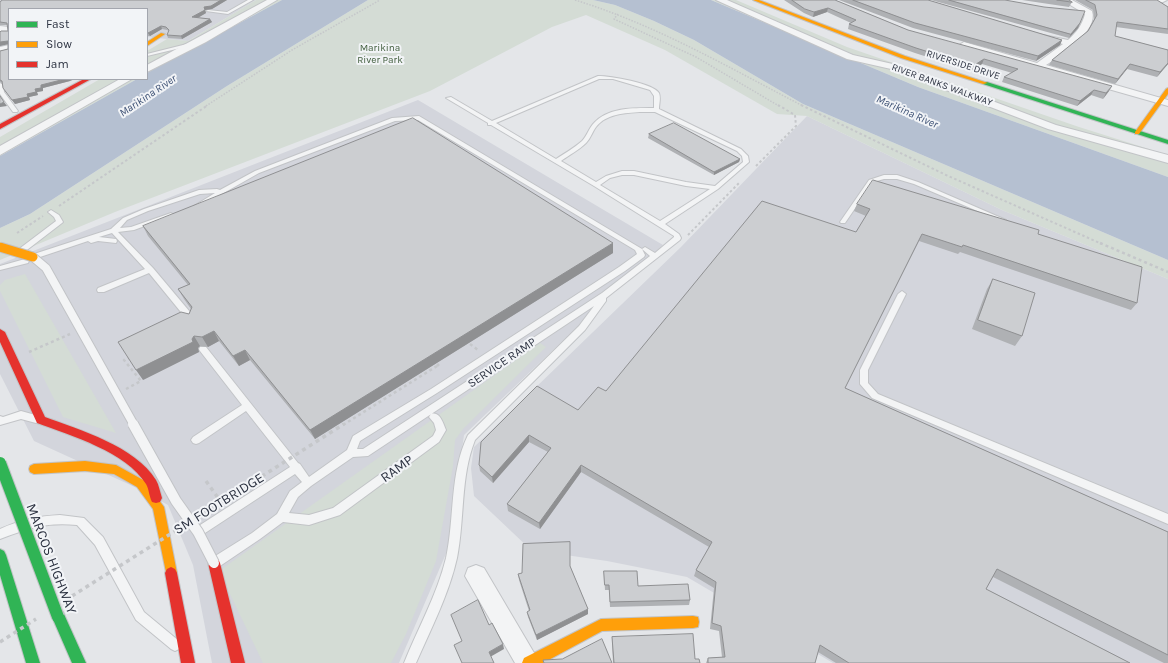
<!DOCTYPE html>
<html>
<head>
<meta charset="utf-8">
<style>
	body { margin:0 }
	#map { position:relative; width:1168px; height:663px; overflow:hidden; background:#e4e6e9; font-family:Karla,sans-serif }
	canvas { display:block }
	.legend { position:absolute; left:8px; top:8px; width:140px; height:72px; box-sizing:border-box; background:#f2f4f7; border:1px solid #a3a6ae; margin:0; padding:5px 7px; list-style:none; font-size:12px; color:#2c3241 }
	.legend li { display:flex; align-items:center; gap:8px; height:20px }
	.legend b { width:20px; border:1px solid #a3a6ae }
</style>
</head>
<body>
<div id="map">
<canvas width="1168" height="663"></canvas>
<ul class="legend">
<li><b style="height:5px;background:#30b455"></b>Fast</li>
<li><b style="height:5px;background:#ff9f0a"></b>Slow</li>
<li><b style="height:5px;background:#e5322d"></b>Jam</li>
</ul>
</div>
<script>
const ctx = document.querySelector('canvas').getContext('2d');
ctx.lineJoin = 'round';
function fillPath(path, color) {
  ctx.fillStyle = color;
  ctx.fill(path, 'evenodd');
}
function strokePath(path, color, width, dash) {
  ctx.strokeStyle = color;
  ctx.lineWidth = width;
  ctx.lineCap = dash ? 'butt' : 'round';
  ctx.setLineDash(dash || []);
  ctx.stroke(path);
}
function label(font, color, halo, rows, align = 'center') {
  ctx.font = font + ' Karla,sans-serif';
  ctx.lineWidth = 4;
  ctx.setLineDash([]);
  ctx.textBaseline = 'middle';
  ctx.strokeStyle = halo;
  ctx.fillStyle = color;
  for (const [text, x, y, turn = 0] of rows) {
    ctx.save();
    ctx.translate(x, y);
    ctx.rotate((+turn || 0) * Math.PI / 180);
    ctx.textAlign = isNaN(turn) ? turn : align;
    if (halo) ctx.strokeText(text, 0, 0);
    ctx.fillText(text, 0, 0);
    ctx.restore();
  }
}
fillPath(new Path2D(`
	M2 0H256L188 41 147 37V9H9L0 19V1Z
	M418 100 663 245 464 435 448 549 399 663H212L193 565 168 505 137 488 34 441 0 374V264Z
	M807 116 1002 210 1168 279V663H833L687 577 607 561 531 550 474 496 471 468 474 447 681 247Z`), '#d3d5dc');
fillPath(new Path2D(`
	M256 0H282L147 73V51L167 39 188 41Z
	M368 0H593L615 5 654 21 694 40 803 104 1168 260V279L1002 210 807 116 777 114 665 50 586 15 552 27 430 91 115 212 0 260V228L30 214 227 86Z
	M711 0H736L847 47 1079 127 1168 155V177L918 87Z
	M100 79H137L0 156V137Z
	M25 274 116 433 63 417 0 291V285L5 280Z
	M540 343 546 347 463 429 455 440 453 466 436 561 406 634 391 663H263L219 571Z`), '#d4dcd5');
fillPath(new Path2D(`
	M282 0H368L227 86 30 214 0 228V156L137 79H147V73Z
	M593 0H711L918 87 1168 177V260L803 104 694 40 654 21 615 5Z`), '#b5c0d1');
const lane = new Path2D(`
	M248 0H253L228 14 206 11 208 10 227 12Z
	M191 43H193V45L147 56V54Z
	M598 76C610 76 653 83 659 93 661 98 659 104 659 109L741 149 748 156 749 162 718 189 665 224 679 234 681 238 680 240 606 298V301L585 330 475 440C460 478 465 518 457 558 449 594 431 629 416 663H404C418 628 437 595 446 558 455 517 449 474 468 435L579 326 594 306 368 456 353 457 311 486 298 497 289 513 309 515 333 508 433 436 436 430 434 423 429 417 431 414C440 411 443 423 446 430L439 442 340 515 309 525 283 522 260 539 220 566 216 567 212 566 211 562 212 558 252 533 277 514 290 491 302 482 295 474 202 535 198 537 194 535 193 532 194 529 290 467 246 411 199 443 196 444 193 443 191 440 193 437 242 405 200 351 199 349 200 347H206L298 463 300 464 309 477 347 450 353 436 431 389 619 267 637 254 635 250 418 120 395 121 259 173 199 207H195L194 206 215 193 200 194 148 211 127 220 120 228 131 227 171 213 174 215 134 230 118 232 153 268 195 318 196 320 195 322H189L149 273 104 292H98L97 290 98 288 145 269 112 233 99 237 116 239 117 241 116 243 98 241 91 243 88 241 34 259 30 257 31 255 111 229 123 218 144 209 199 190 217 189 220 190 255 171 392 118 419 116 642 249 645 247 655 253 674 237V236L594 186 491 125H488V123L446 98 451 97 492 121ZM599 79H613L650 90 654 96V108C634 108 609 107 594 123 589 128 587 136 582 141 574 148 565 153 556 159L496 123ZM640 112H655L737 151 742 156 743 162 715 186 686 182 634 171H622L606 176 596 182 561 161C569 155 579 150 586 143 591 138 592 132 596 127 606 114 625 113 640 112ZM622 175H634L686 186 710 189 660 221 600 185 610 178ZM642 249 650 256 602 293 363 449H357L360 441 437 393 625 271 644 257 645 255Z
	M0 83 3 85 4 92 18 111 17 112H13L0 94Z
	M884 175H897L918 182 1006 220 1005 221H1001L914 184 897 179H884L873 182 845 223H841L840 222 869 180Z
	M51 210 59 215 63 222 62 223 23 253H19L17 251 19 249 56 221 54 217 48 212Z
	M25 259 29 261 28 263 0 270V266Z
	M902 291 906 294 868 370V383L878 394 1168 514V524L872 398 860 384V370L898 294Z
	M21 411 39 416 41 419 39 422 36 423 21 419 0 425V416L3 417Z
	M60 515 84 518 103 537 144 612 179 641 181 645 179 649 175 651 171 649 136 620 95 545 77 525C46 522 29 528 0 539V529C19 520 39 516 60 515Z`);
const street = new Path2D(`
	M267 0H277L206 42 147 72V65Z
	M716 0H727L853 55 897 65 1056 125 1168 155V163L1048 129 891 69 847 59Z
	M1062 0H1072L1092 11C1099 31 1060 56 1046 65L1168 100V106L961 47 959 45 964 42 1037 63 1063 44 1038 38V34L1068 40C1077 32 1082 25 1085 14Z
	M1152 0H1167L1163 2 1152 3Z
	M0 26 9 27V33L0 32Z
	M9 45V51L0 53V47Z
	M120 79H132L0 155V146Z
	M476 565 484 568 540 663H515L465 576 468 568Z`);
const fast = new Path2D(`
	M983 82H987L1168 140V144L983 84Z
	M0 549 4 551 6 555 40 663H26L0 575Z
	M58 611 63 612 86 663H72L52 617 53 612Z`);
const slow = new Path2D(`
	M753 0H759L905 56 988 83 983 84 901 58Z
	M161 33 165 34 147 46V42Z
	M1168 88V94L1139 134H1135V132L1166 89Z
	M85 461 116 465 145 481 164 507 177 573 175 577 171 579 167 577 153 509 137 487 114 474 85 471 34 474 30 472 29 469 30 466 34 464Z
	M693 616 698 617 699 622 698 627 693 628 602 631 543 663H522L524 658 601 619Z`);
const jam = new Path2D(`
	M84 79H91L0 129V124Z
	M0 329 5 332 45 417C80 430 135 446 156 480 159 485 160 492 162 498L160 502 156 503 152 502C149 496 149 489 146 484 126 452 72 436 37 423L0 342Z
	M214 557 218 559 220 563 245 663H231L208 563 210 559Z
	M171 567 175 569 177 573 195 663H181L165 573 167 569Z`);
strokePath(lane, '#c2c4c7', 2);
strokePath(street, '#c2c4c7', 2);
strokePath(fast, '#c2c4c7', 2);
strokePath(slow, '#c2c4c7', 2);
strokePath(jam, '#c2c4c7', 2);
strokePath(new Path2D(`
	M575 0C656 25 728 67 803 106
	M618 14 614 19 696 57 779 106
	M206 106 292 50 380 0`), '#c5c7ca', 1.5, [1.5, 1.5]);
strokePath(new Path2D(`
	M801 105 946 175 1102 244
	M756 166 796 126 795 115 778 105
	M59 206 208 105
	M17 233 43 216
	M688 235 739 183`), '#c5c7ca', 2, [2.5, 2.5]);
strokePath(new Path2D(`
	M1100 243 1168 272
	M470 344 478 350
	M29 352 70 334
	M437 366 439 364
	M126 389 141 381 124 360 129 358`), '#c5c7ca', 2.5, [3, 3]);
strokePath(new Path2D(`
	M206 481 221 502`), '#c5c7ca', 3.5, [4, 4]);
fillPath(lane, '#f3f4f5');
fillPath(street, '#f3f4f5');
fillPath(fast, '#30b455');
fillPath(slow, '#ff9f0a');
fillPath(jam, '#e5322d');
const laneBridgeFar1 = new Path2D(`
	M33 257 46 268 134 425`);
const laneBridge = new Path2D(`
	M133 424 176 501 198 532 214 563`);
const fastBridge = new Path2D(`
	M0 463 58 617`);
const slowBridge = new Path2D(`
	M0 247 33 257`);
strokePath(laneBridgeFar1, '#c2c4c7', 10, []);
strokePath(laneBridge, '#c2c4c7', 12, []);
strokePath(fastBridge, '#c1c3c6', 14, []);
strokePath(slowBridge, '#c1c3c6', 11, []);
strokePath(new Path2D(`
	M343 425 437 366`), '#c5c7ca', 2.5, [3, 3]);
strokePath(new Path2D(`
	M201 515 344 424
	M72 596 180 528
	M0 642 36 619`), '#c5c7ca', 3.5, [4, 4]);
strokePath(laneBridgeFar1, '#f3f4f5', 8);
strokePath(laneBridge, '#f3f4f5', 10);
strokePath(fastBridge, '#30b455', 12);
strokePath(slowBridge, '#ff9f0a', 9);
fillPath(new Path2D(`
	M3 0H227L212 9 205 10 206 13 198 18 210 19 212 22 182 39 168 38 167 35 169 31 167 30 162 29 150 36H147V9H9L70 81 43 88V91L37 92 38 95 29 97 30 100 15 104 3 88 2 83 0 82V51L8 49V44L0 46V32L8 31V25H0V2Z
	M784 0H835L908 30 1109 91 1103 99 1091 95 1077 106 1002 82 1004 77 1012 73 982 64 971 71 915 53 848 29 849 24 851 23 827 12 813 17 804 13Z
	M839 0H928L1062 40 1060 45 1036 61 913 28Z
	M931 0H1005L1080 23 1078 28 1069 38Z
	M1022 0H1069L1072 2 1069 7Z
	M1075 0H1157L1168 7V34L1116 27 1115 36 1168 50V64L1157 77 1127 69 1115 84 1049 65 1052 60 1088 31 1094 19 1093 10Z
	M649 134 740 159 739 162 714 175 648 138Z
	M857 204 1038 234 1137 303 1131 310 960 252 958 254 919 241 845 388 1168 532V663H1164L993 577 986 589 1130 663H836L818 652 815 663H706L708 658 722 657 719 631 710 629 714 588 694 576 696 570 709 547 581 472 540 529 508 511 507 504 548 452 529 442 493 483 480 471 479 465 481 442 578 410 856 232 866 216 854 211Z
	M143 226 613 253 315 439 250 360 239 366 219 341 208 347 200 346 198 348 199 352 143 380 189 314 191 309 184 299 178 289 188 285 148 236Z
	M993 279 1022 336 1015 346 972 329 987 289Z
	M570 566 588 609V614L537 640 528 617 527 612 529 611 519 580 518 574Z
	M604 571 638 586 690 600 689 605 610 607 609 590H605Z
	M612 637 695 659 700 663H613L612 642Z`), '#afb1b4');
fillPath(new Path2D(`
	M221 0H227L212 9 205 10 206 13 194 20 192 17 204 7Z
	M828 8 827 12 813 17 814 12Z
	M210 19 212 22 182 39 181 36Z
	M1080 23 1078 28 1069 38 1071 34Z
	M161 26 162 29 150 36 148 33Z
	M1062 40 1060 45 1036 61 1038 56Z
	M8 41 9 44 0 46V42Z
	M984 59 982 64 971 71 973 66Z
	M1168 63V64L1157 77 1160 72Z
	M1130 64 1127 69 1115 84 1118 79Z
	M65 79H75L70 81 43 88V91L37 92 38 95 29 97 30 100 15 104 12 100 27 94 41 85Z
	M1112 86 1109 91 1103 99 1106 93Z
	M1094 90 1091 95 1077 106 1080 101Z
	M4 102 7 106 0 107V104Z
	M740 159 739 162 714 175V172Z
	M613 243V253L315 439 310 430Z
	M214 331 219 341 208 347 202 337Z
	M194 336 200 346 198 348 199 352 143 380 136 370 192 339Z
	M245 350 250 360 239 366 233 356Z
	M529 435V442L493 483 492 477Z
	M581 465V472L540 529 539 523Z
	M588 609V614L537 640 536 635Z
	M503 644 504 649 490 657 489 652Z`), '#8f9092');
const building = new Path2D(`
	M3 0H221L211 6 204 7 205 10 192 17 210 19 181 36 167 35 169 30 166 27 161 26 148 33H147V9H9V79H65L41 85V88L35 89 36 92 27 94 28 97 12 100 3 88 2 81 0 80V51L8 49V41L0 42V32L1 31H8L7 23 0 22V2Z
	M792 0H835L908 30 1112 86 1106 93 1094 90 1080 101 1004 77 1018 69 984 59 973 66 916 48 849 24 856 20 828 8 814 12 805 9Z
	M853 0H928L1062 40 1038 56 915 23Z
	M949 0H1005L1044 7 1085 11 1080 23 1071 34Z
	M1057 0H1069L1072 2Z
	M1086 0H1157L1168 7V29L1117 22 1115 36 1168 50V63L1160 72 1130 64 1118 79 1052 60 1088 31 1097 15 1095 5Z
	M0 96 4 102 0 104Z
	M413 118 613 243 310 430 245 350 233 356 214 331 202 337 194 336 192 339 193 342 136 370 118 342 181 312 189 314 192 307 178 289 190 284 143 226Z
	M674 123 740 159 714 172 649 134Z
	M873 180 1039 230 1038 234 1142 267 1137 303 963 245 962 247 922 234 845 388 1168 532V655L997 569 986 589 1130 663H849L820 645 815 663H708V658L725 657 721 626 712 623 716 582 696 570 712 542 581 465 539 523 507 504 551 448 529 435 492 477 479 465 481 442 537 386 578 410 598 387 606 391 762 201 856 232 870 209 857 204Z
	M993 279 1035 293 1022 336 978 320Z
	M570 542V566L588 609 536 635 527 612 530 610 518 574 522 573 523 544Z
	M604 571H637L638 586 688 584 690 600 610 602 609 585H605Z
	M478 600 489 625 492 623 503 644 489 652 494 663H462L454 645 462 641 451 615Z
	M693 634 695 659H699L700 663H614L612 637Z
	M602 639 612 663H544L543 660 562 659Z`);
fillPath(building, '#ccced1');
strokePath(building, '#8f9092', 1);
label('10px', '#3e5b3a', '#f2f4f7', [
	["Marikina",380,48],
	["River Park",380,60]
]);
label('10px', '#2c3241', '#f2f4f7', [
	["RIVERSIDE DRIVE",963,65,18],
	["RIVER BANKS WALKWAY",942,85,20]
]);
label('italic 11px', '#394d71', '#f2f4f7', [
	["Marikina River",148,96,-34],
	["Marikina River",907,112,24]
]);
label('12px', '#2c3241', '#f2f4f7', [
	["SERVICE RAMP",502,363,-34]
]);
label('14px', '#2c3241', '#f2f4f7', [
	["RAMP",397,469,-36],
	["SM FOOTBRIDGE",219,504,-32],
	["MARCOS HIGHWAY",51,559,69]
]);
</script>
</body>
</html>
